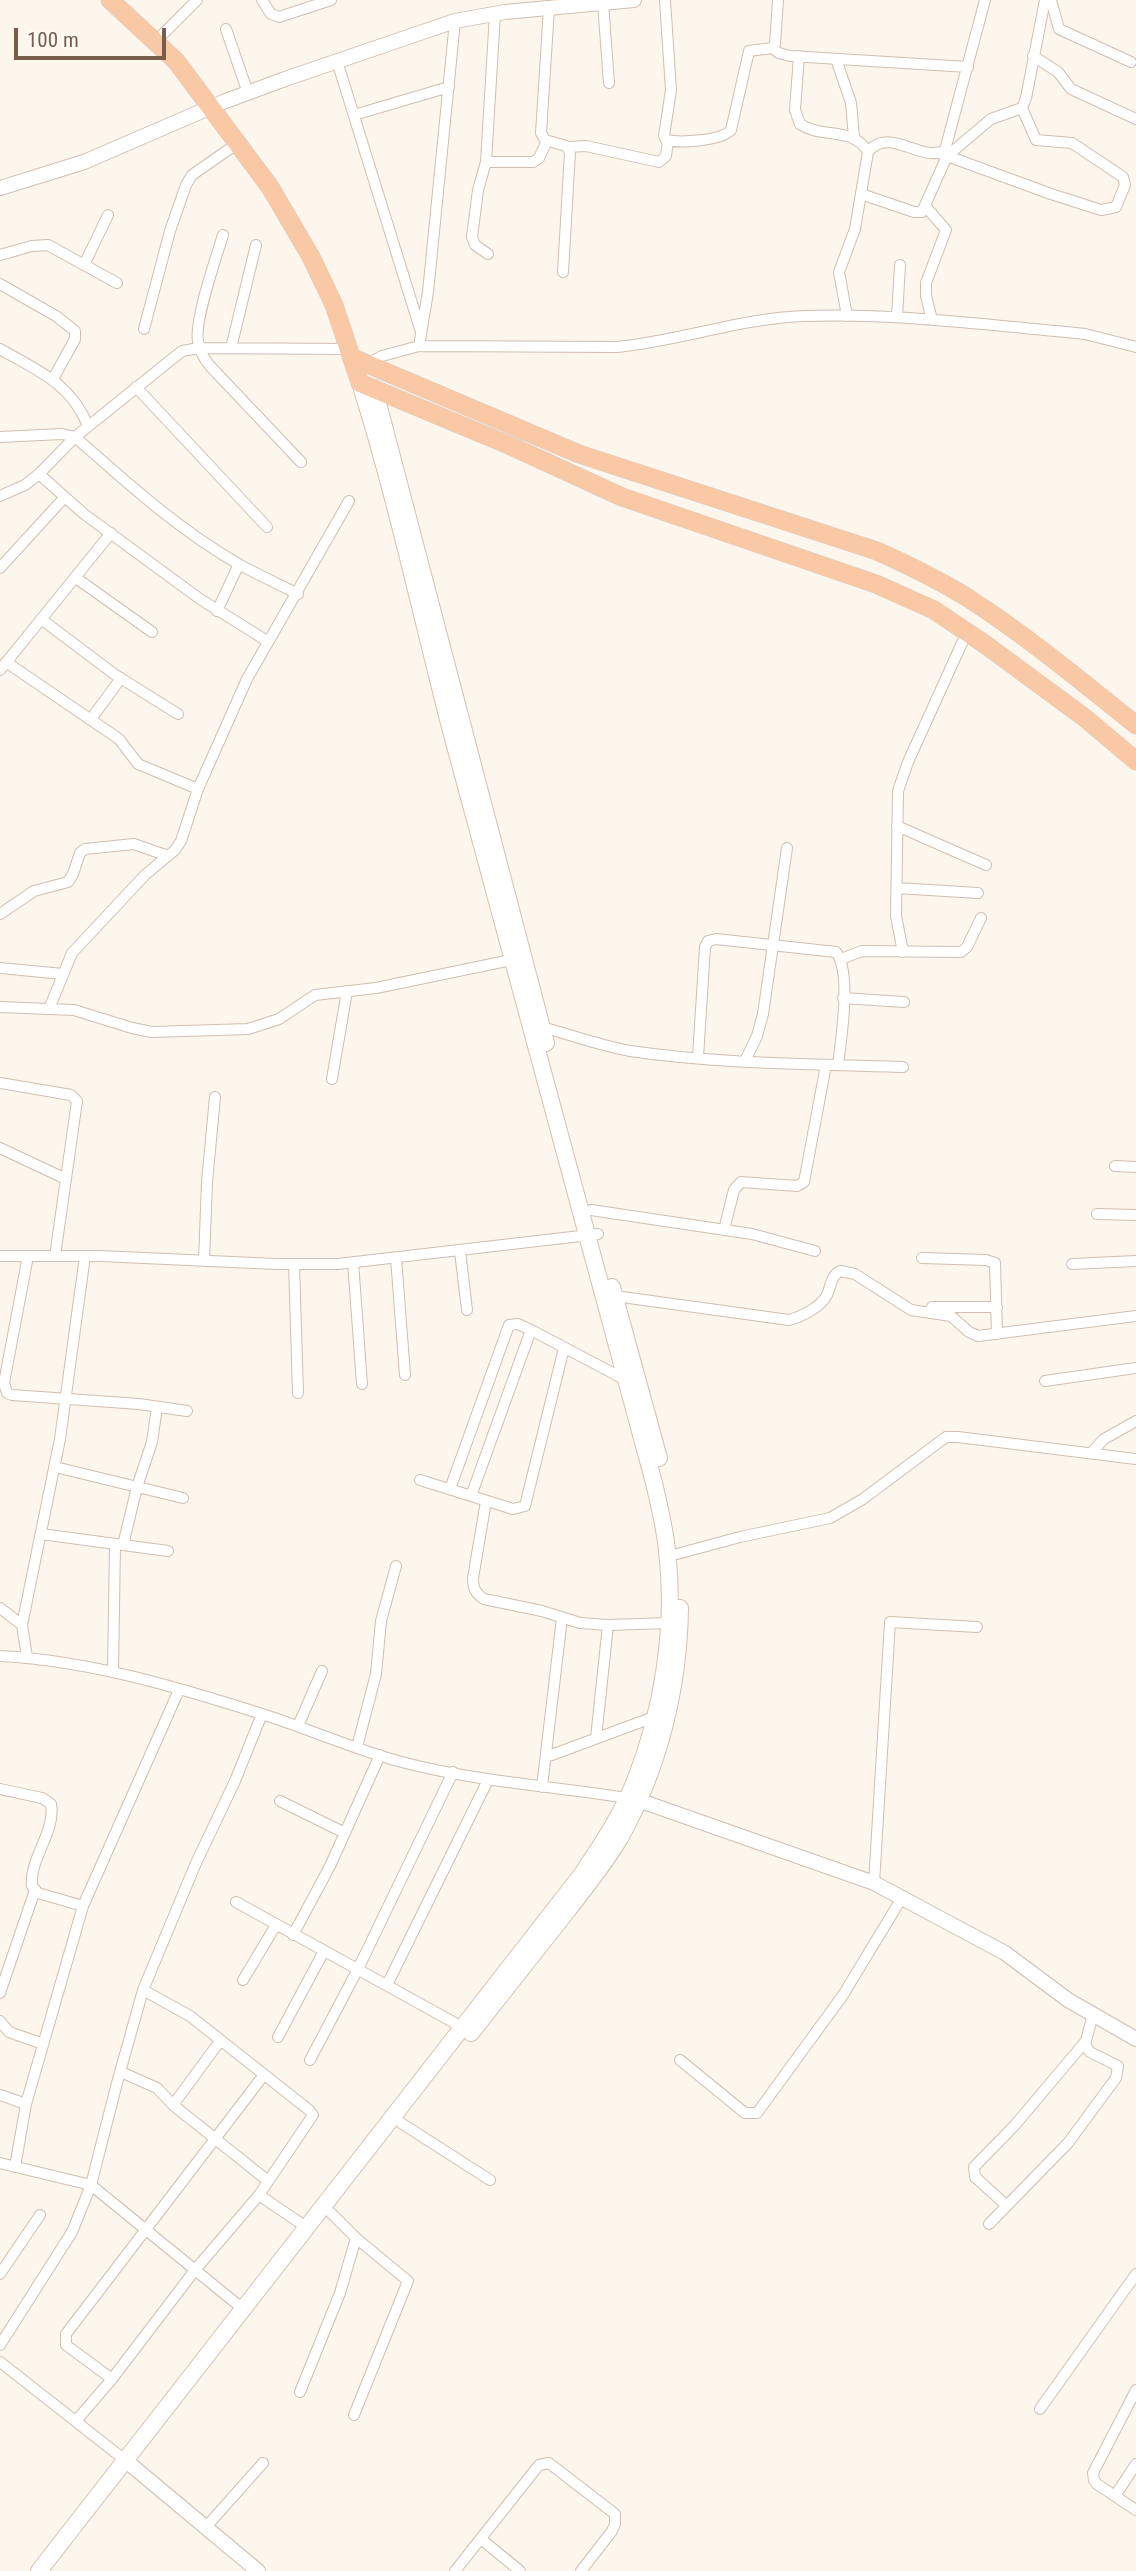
<!DOCTYPE html>
<html>
<head>
<meta charset="utf-8">
<style>
	body { margin:0 }
	#map { position:relative; width:1136px; height:2571px; overflow:hidden; background:#fdf6ec; font-family:"Roboto Condensed",sans-serif }
	canvas { display:block }
	.scale { position:absolute; left:14px; top:28px; width:152px; height:32px; box-sizing:border-box; border:4px solid #7a5c4d; border-top:0; padding-left:9px; font-size:21px; line-height:24px; white-space:nowrap; color:#7a5c4d; -webkit-text-stroke:5px #fffaf3; paint-order:stroke }
</style>
</head>
<body>
<div id="map">
<canvas width="1136" height="2571"></canvas>
<div class="scale">100 m</div>
</div>
<script>
const ctx = document.querySelector('canvas').getContext('2d');
ctx.lineJoin = 'round';
function strokePath(path, color, width, dash) {
  ctx.strokeStyle = color;
  ctx.lineWidth = width;
  ctx.lineCap = dash ? 'butt' : 'round';
  ctx.setLineDash(dash || []);
  ctx.stroke(path);
}
const minor = new Path2D(`
	M262 0 271 14 279 17 331 0
	M665 0 671 90 664 136 666 140C681 143 721 141 731 130L749 51 772 48 775 44 778 0
	M1051 0 1059 29 1131 62
	M603 3 609 83
	M549 8 541 133 545 140 566 146 570 152 563 272
	M226 29 248 93
	M163 34 197 0
	M772 48 779 53 790 56 968 67
	M799 56 795 110 800 124C822 139 853 126 868 152
	M1033 56 1058 72 1071 89 1136 119
	M836 59 851 103 854 137
	M337 61 420 329
	M354 115 449 87
	M568 147 586 146 659 162 666 156 668 141
	M939 153 1051 194 1101 210 1116 207 1125 185 1123 177 1072 143 1036 140 1022 108
	M486 162H533L539 158 547 141
	M861 194 914 212H922L947 156 991 119 1022 108 1026 98 1045 0
	M926 207 946 230 926 283V296L932 320
	M223 235C216 258 194 321 198 341 199 351 204 358 210 366L301 462
	M488 254 475 245 472 237 478 190 486 162 495 14
	M0 255 32 246 48 245 117 283
	M84 265 108 215
	M0 284 56 316 75 331V339L53 379
	M847 316 839 272 855 229 868 152C889 125 922 164 945 150L985 0
	M897 317 900 265
	M144 329 170 231 186 185 192 175 238 143
	M419 346 428 292 455 21
	M231 348 256 245
	M0 349C38 371 71 383 88 426
	M366 364 382 356 419 346 616 347C680 341 741 318 805 316 893 313 979 324 1066 332L1085 334 1136 347
	M136 387 267 527
	M0 437 62 434 75 437C127 483 179 530 240 565 259 575 278 584 298 594
	M39 474 84 514 200 599 267 641
	M0 496 25 485 39 474 75 437 182 351 199 348 350 349
	M0 568 64 498
	M76 578 152 632
	M217 611 239 564
	M41 619 114 674 178 714
	M6 662 119 739 138 764 198 789
	M0 670 111 533
	M91 719 121 678
	M897 826 986 865
	M897 888 978 893
	M0 914 34 891 68 882 73 874 80 853 85 849 134 844 168 856
	M903 952 896 916 898 791 908 762 967 632
	M841 959 862 951 961 952 967 947 981 918
	M0 968 63 974
	M843 998 904 1002
	M0 1007 74 1010 132 1028 152 1032 248 1029 279 1019 315 995 376 988 516 959
	M49 1009 72 953 145 875 175 850 181 841 198 789 247 679 349 501
	M542 1027C571 1035 601 1046 630 1051 719 1064 813 1064 903 1067
	M698 1057 705 947 708 941 716 939 836 952C852 973 841 1039 838 1065
	M745 1061 757 1036 763 1014 787 848
	M332 1079 347 991
	M0 1083 71 1095 77 1101 55 1256
	M0 1148 66 1179
	M1115 1166 1136 1167
	M591 1210 752 1234 815 1251
	M1097 1214 1136 1215
	M724 1230 734 1190 741 1182 797 1186 804 1182 826 1065
	M460 1251 467 1310
	M0 1256H100L276 1264H338L598 1234
	M28 1256 4 1383 7 1393 12 1395 139 1404 187 1411
	M396 1258 405 1375
	M922 1258 986 1260 995 1263 997 1334
	M204 1261 207 1182 215 1097
	M353 1262 362 1384
	M294 1264 298 1393
	M1072 1264 1136 1261
	M615 1296 789 1320C801 1317 821 1307 827 1295 831 1286 831 1276 840 1271L855 1274 911 1310 951 1316 969 1332 978 1336 1136 1316
	M932 1307H997
	M1045 1381 1136 1368
	M1091 1453 1104 1439 1136 1421
	M55 1467 183 1498
	M420 1480 513 1509 525 1506 564 1348
	M450 1489 509 1325 518 1324 531 1330 626 1380
	M471 1496 531 1330
	M486 1501 473 1578C473 1588 475 1593 484 1599L542 1611 580 1623 608 1625 669 1623
	M41 1534 168 1551
	M123 1545 137 1487 152 1442 157 1407
	M677 1554 740 1537 830 1518 863 1499 946 1437H958L1136 1459
	M0 1608 22 1625
	M0 1656C92 1661 181 1688 268 1716 311 1730 354 1749 398 1761 475 1782 555 1786 633 1799
	M27 1657 22 1625 60 1439 85 1256
	M113 1671 115 1544
	M298 1726 322 1671
	M596 1738 608 1625
	M357 1747 376 1674 381 1621 396 1566
	M546 1757 654 1717
	M542 1787 562 1618
	M0 1789 42 1798 51 1804C56 1832 29 1859 32 1886L38 1893 83 1906
	M280 1801 345 1833
	M874 1883 890 1622 977 1627
	M236 1902 462 2027
	M293 1935 330 1866 380 1755
	M243 1980 276 1925
	M387 1985 488 1780
	M0 1993 35 1890
	M0 2021 9 2032 43 2044
	M278 2037 324 1951
	M310 2060 358 1969 453 1772
	M680 2060 745 2113H757L843 1995 903 1896
	M121 2072 157 2088 173 2105 268 2181
	M0 2095 26 2104
	M173 2105 220 2041
	M401 2123 490 2180
	M0 2163 91 2185 243 2309
	M15 2167 26 2104 83 1906 179 1690
	M259 2195 306 2227
	M1006 2205 975 2177 974 2167 1015 2125 1085 2042
	M331 2213 356 2238 408 2281 354 2415
	M989 2224 1068 2143 1116 2078 1118 2066 1090 2052 1085 2045 1093 2014
	M0 2274 40 2215
	M0 2345 72 2232 91 2185 117 2083 143 1990 196 1863 235 1781 262 1714
	M0 2362 125 2460
	M112 2379 195 2270 259 2195 313 2115 309 2110 190 2016 143 1990
	M1136 2390 1093 2473 1094 2480 1097 2484 1136 2510
	M300 2392 340 2293 356 2238
	M1040 2409 1136 2274
	M76 2421 112 2379 66 2345V2334L263 2076
	M1115 2496 1136 2464
	M206 2527 263 2463
	M481 2539 520 2571
	M455 2571 539 2465 549 2463 615 2514V2524L612 2531 581 2571`);
const tertiary = new Path2D(`
	M0 188 84 162 223 102 285 79 455 21 505 12 634 0
	M638 1800 874 1883 1005 1953 1068 2000 1136 2039
	M125 2460 258 2571`);
const secondary = new Path2D(`
	M374 388 546 1043
	M612 1287 659 1458
	M471 2033C500 1996 529 1960 557 1924 579 1896 602 1868 620 1838 659 1768 679 1688 680 1608
	M39 2571 582 1874C602 1844 622 1814 635 1781 663 1710 676 1626 667 1551 665 1528 659 1505 654 1483 585 1233 518 982 451 731 421 615 396 497 360 383`);
const trunk = new Path2D(`
	M110 0 176 61 270 187 311 257 334 305 360 383 511 446 622 497 876 584 934 610 986 645 1085 718 1136 761
	M353 358 579 454 877 551C908 565 939 580 968 598 1027 636 1081 681 1136 725`);
strokePath(minor, '#d1beb0', 12);
strokePath(tertiary, '#d1beb0', 16);
strokePath(secondary, '#d6c0b0', 18);
strokePath(trunk, '#dad1cd', 19);
strokePath(minor, '#fff', 10);
strokePath(tertiary, '#fff', 14);
strokePath(secondary, '#fff', 16);
strokePath(trunk, '#f9c8a4', 18);
</script>
</body>
</html>
